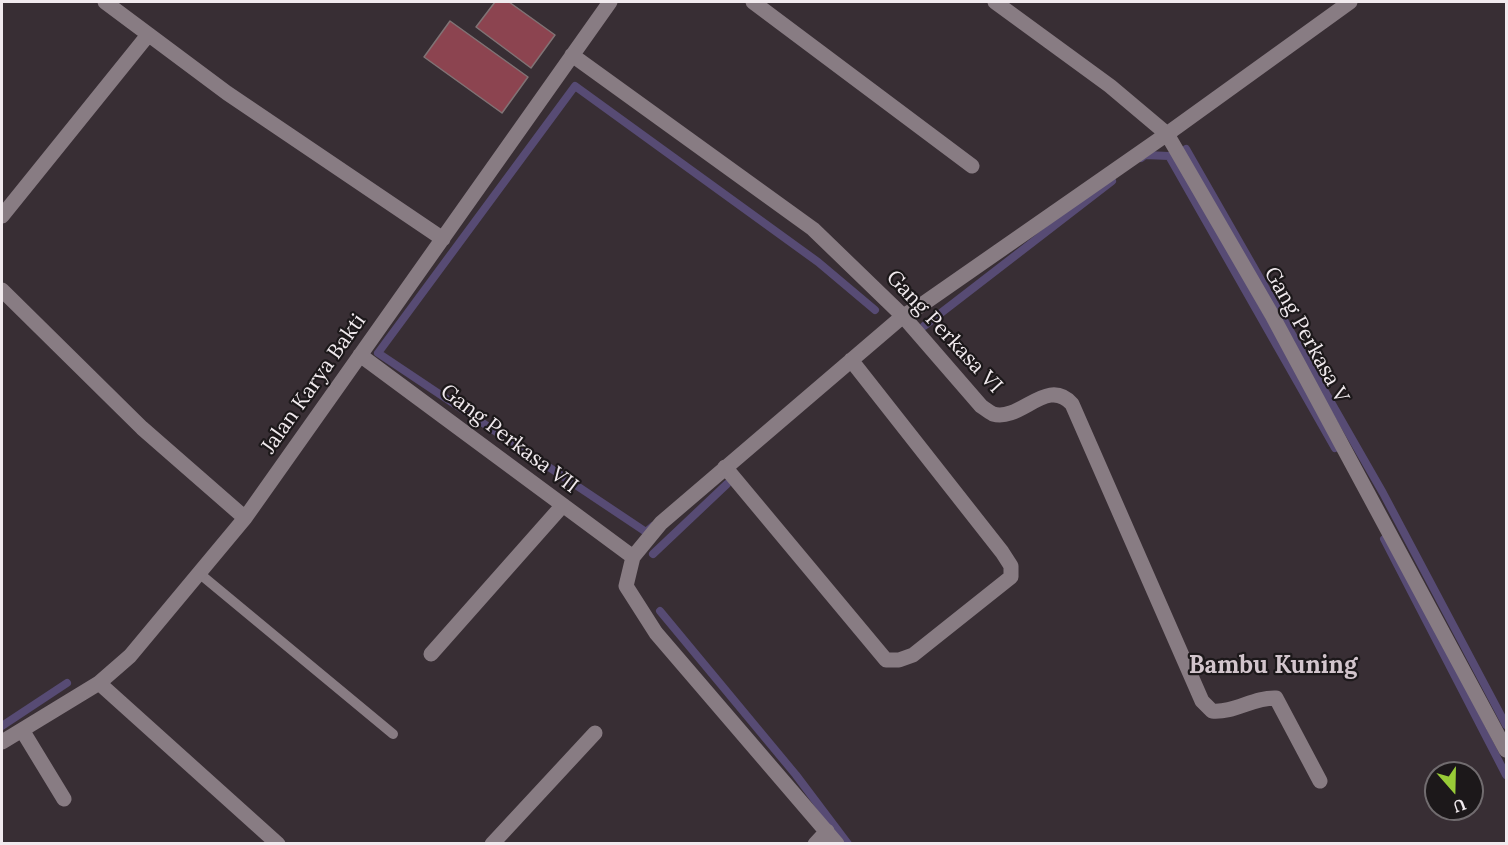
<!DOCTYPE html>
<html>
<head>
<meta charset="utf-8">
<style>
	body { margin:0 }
	#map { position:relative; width:1508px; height:845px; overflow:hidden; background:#382e34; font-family:Lora,serif }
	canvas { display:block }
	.frame { position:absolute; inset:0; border:3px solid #f1eaee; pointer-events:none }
	.north { position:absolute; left:1424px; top:761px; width:60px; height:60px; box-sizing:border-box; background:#1c181a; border:2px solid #716c6f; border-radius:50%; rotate:160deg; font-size:16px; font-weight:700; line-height:24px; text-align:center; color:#f1eaee }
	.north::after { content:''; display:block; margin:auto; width:21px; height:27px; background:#98cb37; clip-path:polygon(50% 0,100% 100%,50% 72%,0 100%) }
</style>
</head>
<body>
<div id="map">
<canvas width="1508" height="845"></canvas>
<div class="frame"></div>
<div class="north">U</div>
</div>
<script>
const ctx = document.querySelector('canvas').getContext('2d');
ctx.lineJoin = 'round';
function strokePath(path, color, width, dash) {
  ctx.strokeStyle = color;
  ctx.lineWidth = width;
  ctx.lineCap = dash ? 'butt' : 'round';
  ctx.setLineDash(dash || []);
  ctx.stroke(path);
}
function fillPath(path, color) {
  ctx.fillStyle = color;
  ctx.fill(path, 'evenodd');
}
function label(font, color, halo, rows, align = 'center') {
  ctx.font = font + ' Lora,serif';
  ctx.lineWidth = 4.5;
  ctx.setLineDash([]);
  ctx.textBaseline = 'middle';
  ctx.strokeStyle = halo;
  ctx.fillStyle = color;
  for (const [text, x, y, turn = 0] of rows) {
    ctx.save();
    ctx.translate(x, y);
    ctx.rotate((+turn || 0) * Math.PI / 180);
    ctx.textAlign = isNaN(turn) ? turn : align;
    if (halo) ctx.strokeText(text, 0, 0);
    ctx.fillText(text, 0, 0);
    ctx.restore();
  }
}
strokePath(new Path2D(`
	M1186 149 1383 493 1506 725
	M1141 158 1145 155 1169 156 1335 448
	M924 326 1112 181
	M653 526 646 532 378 353 575 86 818 262 875 310
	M1384 539 1506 775
	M653 554 727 484
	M660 611 796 775 848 844
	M2 726 67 683`), '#574b74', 8);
const building = new Path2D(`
	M495 2H509L555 35 531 68 476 27Z
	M450 21 528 77 502 113 424 57Z`);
fillPath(building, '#8c4450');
strokePath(building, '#817375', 1.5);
strokePath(new Path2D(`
	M200 574 393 734`), '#887c83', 10);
strokePath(new Path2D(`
	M105 2 227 93 443 239
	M753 2 972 166
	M995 2 1110 86 1167 134 1272 315 1506 750
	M572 55 813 229 903 316 981 406C984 408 989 412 993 414 1021 422 1047 376 1072 404L1202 701 1212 711C1234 713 1254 697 1276 698L1320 781
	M2 216 148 35
	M2 290 142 428 245 518
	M360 355 633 557
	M725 467 886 660H899L913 655 1011 577V566L1002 552 851 360
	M431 654 563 505
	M99 683 278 844
	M22 730 64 799
	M2 742 99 683 130 656 245 518 610 2
	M492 844 595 733
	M815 844 827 831
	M837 844 656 633 626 586 633 557 661 523 903 316 920 306 1167 134 1350 2`), '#887c83', 15);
label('21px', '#f1eaee', '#1c181a', [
	["Gang Perkasa VI",944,332,47],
	["Gang Perkasa V",1306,335,61],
	["Jalan Karya Bakti",314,384,-55],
	["Gang Perkasa VII",509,439,37]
]);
label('bold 24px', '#d2c5cc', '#1c181a', [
	["Bambu Kuning",1273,666]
]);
</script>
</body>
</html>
